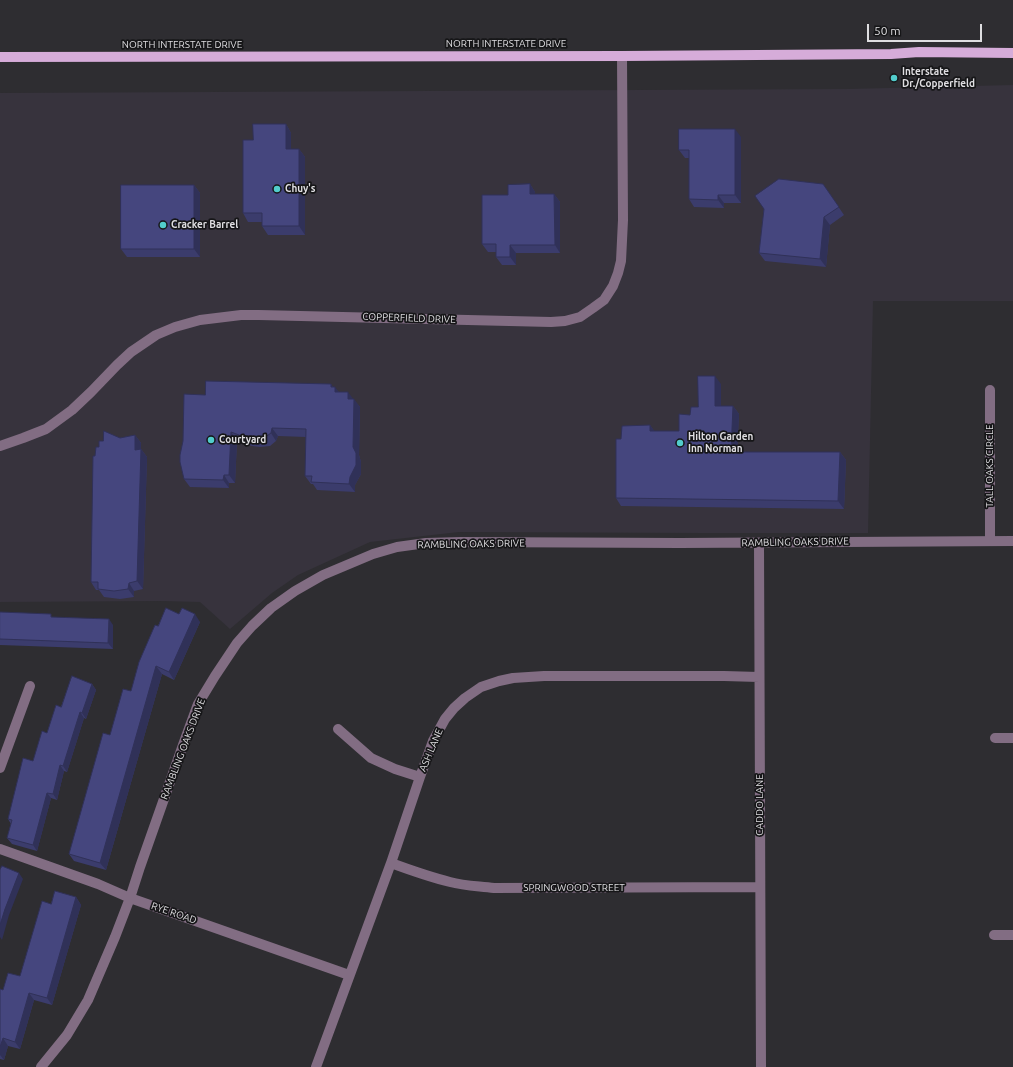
<!DOCTYPE html>
<html>
<head>
<meta charset="utf-8">
<style>
	body { margin:0 }
	#map { position:relative; width:1013px; height:1067px; overflow:hidden; background:#2e2d31; font-family:Ubuntu,sans-serif }
	canvas { display:block }
	.scale { position:absolute; left:867px; top:24px; width:115px; height:18px; box-sizing:border-box; border:2px solid #dfdee1; border-top:0; padding-left:5px; font-size:12px; line-height:14px; white-space:nowrap; color:#dfdee1; -webkit-text-stroke:3px #161618; paint-order:stroke }
</style>
</head>
<body>
<div id="map">
<canvas width="1013" height="1067"></canvas>
<div class="scale">50 m</div>
</div>
<script>
const ctx = document.querySelector('canvas').getContext('2d');
ctx.lineJoin = 'round';
function fillPath(path, color) {
  ctx.fillStyle = color;
  ctx.fill(path, 'evenodd');
}
function strokePath(path, color, width, dash) {
  ctx.strokeStyle = color;
  ctx.lineWidth = width;
  ctx.lineCap = dash ? 'butt' : 'round';
  ctx.setLineDash(dash || []);
  ctx.stroke(path);
}
function label(font, color, halo, rows, align = 'center') {
  ctx.font = font + ' Ubuntu,sans-serif';
  ctx.lineWidth = 3.5;
  ctx.setLineDash([]);
  ctx.textBaseline = 'middle';
  ctx.strokeStyle = halo;
  ctx.fillStyle = color;
  for (const [text, x, y, turn = 0] of rows) {
    ctx.save();
    ctx.translate(x, y);
    ctx.rotate((+turn || 0) * Math.PI / 180);
    ctx.textAlign = isNaN(turn) ? turn : align;
    if (halo) ctx.strokeText(text, 0, 0);
    ctx.fillText(text, 0, 0);
    ctx.restore();
  }
}
fillPath(new Path2D(`
	M1013 85V301H873L868 533H699L459 532 370 542 298 575 272 593 230 629 200 602 162 601 0 602V93L848 89Z`), '#37333d');
strokePath(new Path2D(`
	M990 390V541
	M0 446 23 438 46 429 72 410 91 392 117 365 131 352 156 335 175 327 200 320 241 315H259L551 322 565 321 580 317 593 308 604 300 613 286 618 273 621 261 623 220 622 56
	M759 543 761 1067
	M338 729 371 758 395 769 420 777
	M995 738H1013
	M0 768 30 686
	M0 849 98 884 130 898 349 975
	M391 863C410 870 430 877 450 882 465 886 479 886 494 888L760 887
	M994 935H1013
	M41 1067 67 1035 88 1000 115 937 130 898 140 867 183 745 198 704 215 676 237 643 252 626 271 608 295 591 323 575 373 554 397 547 426 543 461 542 680 543 1013 541
	M316 1067 391 863 420 777 433 741 445 719 454 708 465 698 481 687 499 681 513 678 544 676H724L759 677`), '#826d83', 10);
strokePath(new Path2D(`
	M0 57 622 56 891 54 919 52 1013 53`), '#d6acd9', 10);
fillPath(new Path2D(`
	M286 124 291 133V149H299L305 157V235H268L262 226V222H248L243 213 253 140Z
	M741 137V203H724V208L694 207 689 199V158H685L679 150Z
	M530 184 535 192V194H554L560 202V253H516V265H502L496 257V252H488L482 244 508 195Z
	M823 184 844 215 830 225 826 267 765 261 759 253 764 209Z
	M194 185 200 193V257H127L121 249Z
	M331 384 333 387 339 392 353 399 360 407 359 455 361 462V474L355 485V492L317 490 313 484H311L305 476 306 437 278 436 276 441 270 446 260 447 252 446 237 441 235 483H229V488L190 487 184 479 205 395Z
	M721 384V406H733L739 414 737 452H840L846 460 844 509 621 506 616 498 621 439 650 425 654 431H679L698 407Z
	M135 435 141 443V449L147 457 143 589 134 591V597L120 599 104 597 99 590H96L91 582 95 456 99 447 120 438Z
	M0 612 53 617 113 625V649L0 645Z
	M179 614 200 622 174 680 162 674 106 870 74 861 69 854 110 735 131 691 158 626Z
	M92 684 96 690 86 719 84 718 67 772 64 771 57 800 51 798 37 851 12 844 7 838 11 824 8 819 33 761 47 733 61 707Z
	M76 897 81 905 52 1005 34 1000 20 1049 8 1046 4 1060 0 1059V989L3 990 20 976 51 904Z`), '#3b3c6c');
fillPath(new Path2D(`
	M286 124 291 133V157L286 149Z
	M735 129 741 137V203L735 195Z
	M299 149 305 157V235L299 226Z
	M530 184 535 192V202L530 194Z
	M194 185 200 193V257L194 249Z
	M554 194 560 202V253L555 245Z
	M718 195 724 203V208L718 200Z
	M824 217 830 225 826 267 820 259Z
	M510 245 516 253V265L510 257Z
	M715 376 721 384V414L715 406Z
	M331 384 335 390V387L341 395 336 393 331 387Z
	M348 392 354 400 348 399Z
	M354 399 360 407 359 455 361 462V474L355 485V492L349 484 353 447Z
	M733 406 739 414 737 460 731 452Z
	M650 425 656 433 650 431Z
	M272 428 278 436 276 441 271 433Z
	M231 432 237 441 235 483 229 475Z
	M135 435 141 443V449L147 457 143 589 137 581Z
	M840 452 846 460 844 509 838 501Z
	M224 475 229 483V488L223 480Z
	M129 583 134 591V597L128 589Z
	M195 614 200 622 174 680 169 672Z
	M109 619 113 625V649L108 643Z
	M156 666 162 674 106 870 100 863Z
	M92 684 96 690 86 719 82 713Z
	M80 712 84 718 67 772 63 766Z
	M60 765 64 771 57 800 53 794Z
	M47 793 51 798 37 851 33 845Z
	M19 873 23 879 9 915 2 940 0 937V925L5 909Z
	M76 897 81 905 52 1005 47 998Z
	M29 993 34 1000 20 1049 15 1042Z
	M3 1038 8 1046 4 1060 0 1055V1047Z`), '#303158');
const building = new Path2D(`
	M253 124H286V149H299V226H262V213H243V140H253Z
	M679 129H735V195H718V200L689 199V150H679Z
	M779 179 823 184 839 207 824 217 820 259 759 253 764 209 755 196Z
	M530 184V194H554L555 245H510V257H496V244H482V195H508V185Z
	M121 185H194V249H121Z
	M698 376H715V406H733L731 452H840L838 501 616 498V439H621L622 426 650 425V431H679V414L690 415 691 407H698Z
	M206 381 331 384V387H335V392H348V399H354L353 447 356 453V465L350 477 349 484 311 482 312 476H305L306 429 272 428 271 433 264 438 254 439 247 438 231 432 229 475H224L223 480 184 479 180 462V455L183 441 184 394 205 395Z
	M104 431 120 438 135 435V450L141 449 137 581 129 583 128 589 114 591 98 589V582H91L93 456H95L96 447H99V441H103Z
	M166 608 179 614 182 608 195 614 169 672 156 666 100 863 69 854 103 733 110 735 123 689 131 691 139 662 155 625 158 626Z
	M0 612 51 614V617L109 619 108 643 0 639Z
	M72 676 92 684 82 713 80 712 63 766 60 765 53 794 47 793 33 845 7 838 12 820 8 819 23 758 33 761 42 731 47 733 56 705 61 707Z
	M2 866 19 873 5 909 0 925V870Z
	M55 891 76 897 47 998 29 993 15 1042 3 1038 0 1047V989L3 990 8 973 20 976 42 901 51 904Z`);
fillPath(building, '#45467e');
strokePath(building, '#303158', 1);
for (const [x, y, r, color] of [
	[894,78,4,"#52cdcc"],
	[277,189,4,"#52cdcc"],
	[163,225,4,"#52cdcc"],
	[211,440,4,"#52cdcc"],
	[680,443,4,"#52cdcc"]
]) {
  const dot = new Path2D();
  dot.arc(x, y, r, 0, 2 * Math.PI);
  ctx.fillStyle = color;
  ctx.fill(dot);
  strokePath(dot, '#161618', 1.5);
}
label('10px', '#dfdee1', '#161618', [
	["NORTH INTERSTATE DRIVE",506,44],
	["NORTH INTERSTATE DRIVE",182,45],
	["COPPERFIELD DRIVE",409,318,2],
	["TALL OAKS CIRCLE",990,466,-90],
	["RAMBLING OAKS DRIVE",795,542,-1],
	["RAMBLING OAKS DRIVE",471,544,-1],
	["RAMBLING OAKS DRIVE",183,749,-69],
	["ASH LANE",431,750,-67],
	["CADDO LANE",760,805,-90],
	["SPRINGWOOD STREET",574,888],
	["RYE ROAD",174,913,19]
]);
label('bold 10px', '#dfdee1', '#161618', [
	["Interstate",902,72],
	["Dr./Copperfield",902,84],
	["Chuy's",285,189],
	["Cracker Barrel",171,225],
	["Hilton Garden",688,437],
	["Inn Norman",688,449],
	["Courtyard",219,440]
], 'left');
</script>
</body>
</html>
